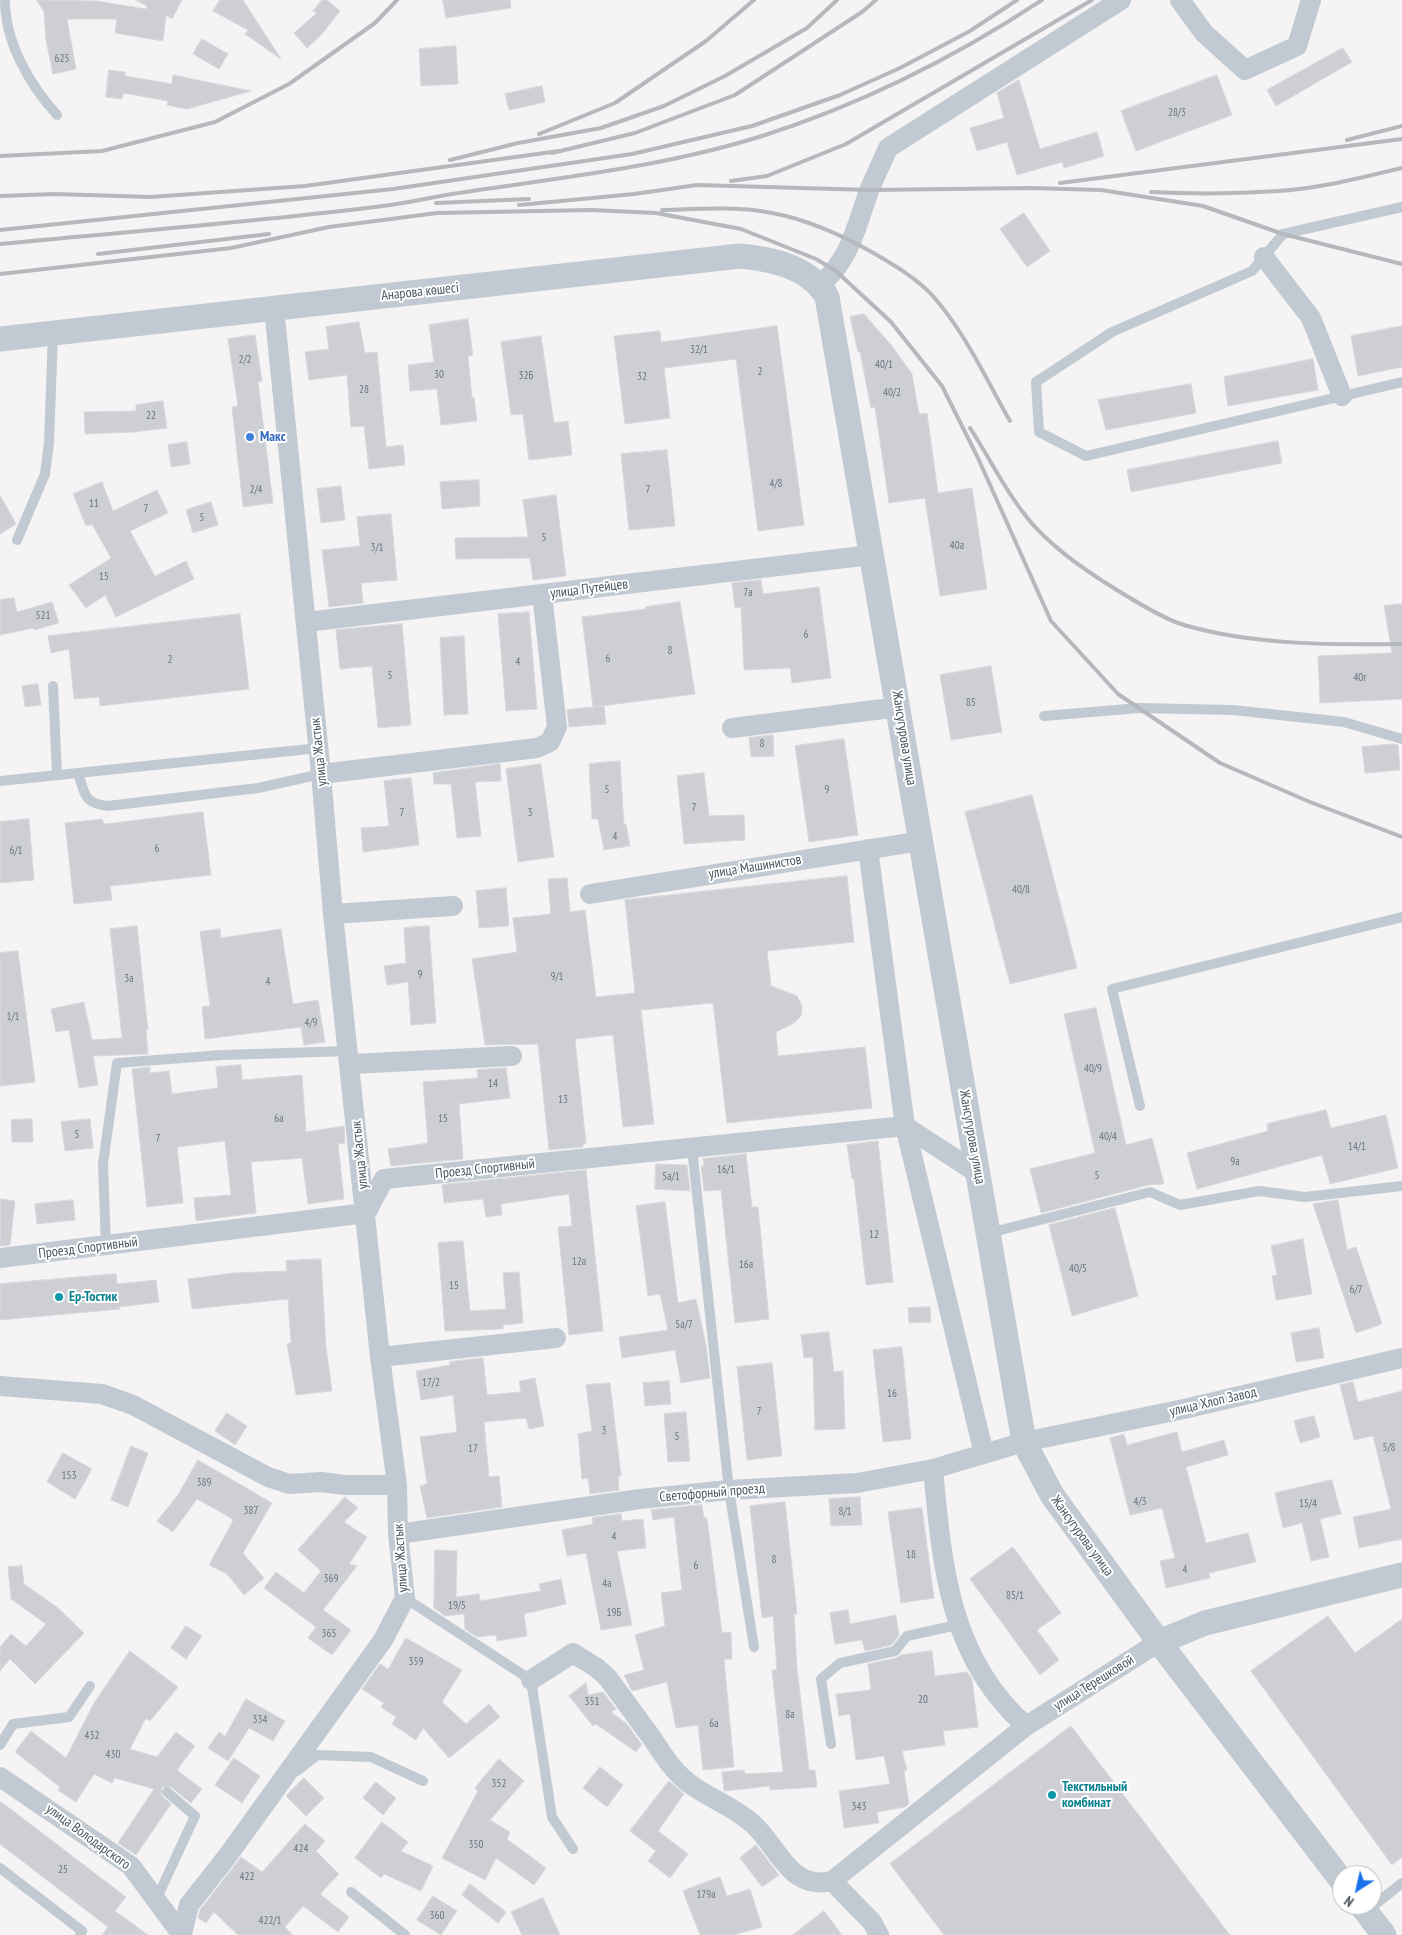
<!DOCTYPE html>
<html>
<head>
<meta charset="utf-8">
<style>
	body { margin:0 }
	#map { position:relative; width:1402px; height:1935px; overflow:hidden; background:#f5f3f3; font-family:"PT Sans Narrow",sans-serif }
	canvas { display:block }
	.north { position:absolute; left:1332px; top:1865px; width:50px; height:50px; box-sizing:border-box; background:#fff; border:1px solid #b7bbc0; border-radius:50%; rotate:215deg; font-size:14px; font-weight:700; line-height:20px; text-align:center; color:#4a5661 }
	.north::after { content:''; display:block; margin:auto; width:18px; height:22px; background:#1a73e8; clip-path:polygon(50% 0,100% 100%,50% 72%,0 100%) }
</style>
</head>
<body>
<div id="map">
<canvas width="1402" height="1935"></canvas>
<div class="north">N</div>
</div>
<script>
const ctx = document.querySelector('canvas').getContext('2d');
ctx.lineJoin = 'round';
function fillPath(path, color) {
  ctx.fillStyle = color;
  ctx.fill(path, 'evenodd');
}
function strokePath(path, color, width, dash) {
  ctx.strokeStyle = color;
  ctx.lineWidth = width;
  ctx.lineCap = dash ? 'butt' : 'round';
  ctx.setLineDash(dash || []);
  ctx.stroke(path);
}
function label(font, color, halo, rows, align = 'center') {
  ctx.font = font + ' "PT Sans Narrow",sans-serif';
  ctx.lineWidth = 4;
  ctx.setLineDash([]);
  ctx.textBaseline = 'middle';
  ctx.strokeStyle = halo;
  ctx.fillStyle = color;
  for (const [text, x, y, turn = 0] of rows) {
    ctx.save();
    ctx.translate(x, y);
    ctx.rotate((+turn || 0) * Math.PI / 180);
    ctx.textAlign = isNaN(turn) ? turn : align;
    if (halo) ctx.strokeText(text, 0, 0);
    ctx.fillText(text, 0, 0);
    ctx.restore();
  }
}
const building = new Path2D(`
	M37 0 97 1 146 9 147 6 135 0H182L172 19 166 15 163 41 115 33 117 19H67L76 69 53 74 46 40 44 12Z
	M220 0H243L281 59 245 34 248 30 213 11Z
	M322 0H327L340 11 321 35 307 48 294 33 317 13 313 11Z
	M443 0H510L511 8 446 18Z
	M202 39 228 54 219 69 193 54Z
	M456 46 458 84 421 86 419 49Z
	M1343 48 1352 62 1276 106 1267 90Z
	M109 70 125 72V76L172 84 173 75 251 91 187 109 167 105 168 101 123 93 122 99 106 97Z
	M1217 75 1232 115 1136 151 1121 111Z
	M1019 80 1040 149 1097 132 1104 156 1064 168 1062 162 1017 175 1007 142 977 151 970 128 1004 118 997 93Z
	M542 86 545 102 509 110 505 94Z
	M1024 213 1050 251 1027 267 1000 229Z
	M864 314 892 346 912 374 919 414 927 413 938 493 972 488 987 589 940 596 925 498 889 503 875 407 871 408 860 352H858L850 317Z
	M468 319 473 355 468 356 472 398 474 397 477 421 441 425 437 389 410 391 408 365 434 362 429 325Z
	M359 322 365 353 377 352 386 447 403 445 405 465 369 469 364 426 351 427 347 375 309 380 305 352 329 349 326 327Z
	M777 326 804 525 758 531 736 359 664 368 670 418 625 424 614 336 660 331 661 342Z
	M1402 326V367L1358 376 1351 336Z
	M255 335 262 381 258 382 273 503 243 507 232 407 238 406 228 339Z
	M541 336 554 423 568 421 572 455 529 460 523 414 511 415 501 342Z
	M1313 359 1318 390 1228 406 1224 377Z
	M1191 384 1196 413 1106 430 1098 400Z
	M163 401 167 428 134 432 85 434 84 412 136 411V405Z
	M1278 441 1282 463 1131 492 1127 470Z
	M187 442 190 464 171 467 168 445Z
	M667 450 675 526 629 530 621 454Z
	M479 480 480 506 442 509 440 482Z
	M102 482 113 511 157 490 168 513 130 531 155 576 186 561 194 579 116 617 105 595 86 608 69 585 111 558 92 524 86 526 73 494Z
	M341 486 345 520 321 523 317 489Z
	M0 495 16 524 0 534Z
	M556 495 566 576 533 580 530 558 456 559 455 538 528 537 523 500Z
	M211 502 218 525 193 533 186 510Z
	M391 514 397 580 361 583 363 603 329 607 322 550 360 546 357 517Z
	M761 580 763 594 819 587 831 678 792 683 790 668 744 670 741 607 735 608 732 583Z
	M14 598 17 612 52 602 59 623 34 630 33 628 0 635V600Z
	M680 602 695 694 593 707 582 617 646 609V607Z
	M1402 604V699L1320 703 1318 656 1392 653 1384 606Z
	M529 612 537 709 506 711 498 614Z
	M240 614 249 689 100 706 99 697 74 699 69 649 51 653 48 636Z
	M402 624 411 725 378 728 372 666 340 669 336 630Z
	M464 636 468 714 444 715 440 638Z
	M991 666 1002 732 951 740 940 675Z
	M38 684 41 705 25 707 22 686Z
	M604 706 606 724 569 727 567 710Z
	M773 735 774 756 751 757 749 738Z
	M844 739 858 835 809 842 795 746Z
	M1393 744 1398 745 1400 770 1365 773 1362 747Z
	M620 761 624 825 626 824 630 846 604 850 598 819H592L589 764Z
	M500 764 501 781 475 782 481 836 457 838 451 784H434L433 773Z
	M541 764 554 857 518 862 506 769Z
	M704 773 709 816 744 815 745 840 684 844 677 776Z
	M411 778 419 845 363 852 361 828 389 826 384 781Z
	M1032 795 1077 968 1010 984 965 812Z
	M203 812 211 875 110 886 112 900 74 904 65 823 102 819 104 824Z
	M29 819 34 880 0 883V822Z
	M847 876 854 942 767 951 771 986 797 996 802 1006 801 1016 794 1023 776 1032 778 1056 865 1047 872 1108 727 1123 713 1003 641 1010 654 1124 623 1127 613 1035 575 1039 586 1143 583 1144V1147L549 1150 538 1044 485 1045 472 959 517 952 513 918 551 914 548 879 567 878 570 912 585 910 596 997 635 993 625 900Z
	M506 888 509 926 479 928 476 891Z
	M137 926 148 1030H146L148 1054 93 1056 98 1085 79 1088 69 1030 56 1032 51 1009 84 1002 92 1040 122 1038 110 929Z
	M429 926 436 1023 411 1025 408 982 387 985 384 966 406 963 404 928Z
	M220 929 221 938 281 929 293 1004 318 1000 325 1042 304 1045 301 1027 205 1039 202 1007 210 1006 200 932Z
	M18 951 35 1082 0 1086V953Z
	M1096 1008 1126 1145 1152 1138 1164 1184 1148 1185 1041 1213 1030 1169 1095 1153 1064 1014Z
	M241 1065 242 1080 302 1075 306 1132 344 1126 345 1143 338 1144 344 1199 308 1204 302 1158 251 1162 256 1213 196 1221 194 1198 231 1195 225 1141 177 1147 183 1203 147 1207 132 1069 150 1067V1073L169 1071 172 1094 218 1088 216 1067Z
	M506 1068 510 1098 459 1104 463 1159 391 1166 388 1149 428 1143 423 1082 478 1078 477 1070Z
	M1326 1110 1331 1128 1386 1115 1398 1168 1330 1184 1322 1155 1197 1189 1187 1153 1268 1131 1267 1124Z
	M32 1119 33 1142H12L11 1120Z
	M90 1119 93 1148 65 1151 61 1122Z
	M878 1141 893 1282 866 1285 854 1179H852L847 1145Z
	M746 1154 752 1207H758L769 1319 735 1323 721 1190 704 1191 701 1166H704L703 1159Z
	M656 1164 687 1165 690 1191 655 1189Z
	M586 1170 603 1331 569 1335 558 1227 572 1226 569 1194 501 1204 502 1215 486 1217 483 1199 444 1203 442 1185Z
	M1 1199 15 1201 10 1245 0 1246Z
	M73 1200 75 1220 37 1224 35 1204Z
	M1338 1200 1347 1250 1356 1247 1382 1324 1356 1333 1313 1204Z
	M665 1202 678 1303 696 1299 706 1345 710 1378 681 1383 675 1350 622 1358 619 1337 668 1330 660 1294 648 1296 636 1206Z
	M1115 1208 1138 1296 1072 1316 1049 1225Z
	M1303 1239 1312 1294 1276 1300 1272 1276 1277 1275 1271 1246Z
	M463 1241 470 1311 506 1309 503 1273 519 1272 523 1323 503 1325V1329L445 1331 438 1243Z
	M321 1259 326 1347 332 1391 296 1395 287 1344 291 1343 288 1299 192 1309 188 1279 233 1273 287 1271 286 1261Z
	M116 1274 117 1284 156 1280 159 1302 119 1307 120 1309 0 1320V1284Z
	M930 1307 931 1322 909 1323 908 1308Z
	M1319 1328 1324 1358 1296 1362 1291 1333Z
	M829 1332 834 1372 843 1371 845 1429 815 1430 813 1357 804 1358 801 1335Z
	M902 1347 911 1439 883 1442 873 1350Z
	M483 1358 487 1395 521 1392 519 1381 535 1378 544 1426 529 1429 526 1418 484 1422 489 1477 499 1476 502 1507 427 1518 420 1486 427 1484 420 1437 457 1432 453 1395 421 1400 416 1371 450 1365V1362Z
	M772 1363 782 1456 747 1460 737 1367Z
	M669 1381 671 1404 645 1406 643 1383Z
	M1353 1382 1358 1402 1402 1391V1539L1359 1548 1353 1517 1391 1509 1373 1436 1354 1440 1340 1385Z
	M610 1383 621 1476H618L619 1490 590 1494 588 1478 582 1479 578 1434 592 1431 586 1385Z
	M686 1412 690 1461 668 1462 664 1414Z
	M227 1413 247 1426 235 1445 215 1431Z
	M1314 1416 1320 1437 1300 1443 1294 1421Z
	M1177 1432 1182 1452 1224 1440 1228 1455 1186 1467 1206 1543 1248 1533 1256 1562 1209 1573 1210 1578 1166 1588 1160 1561 1175 1558 1162 1508 1130 1515 1110 1438 1124 1434 1127 1445Z
	M131 1446 148 1453 128 1507 111 1500Z
	M63 1453 92 1469 75 1499 47 1482Z
	M198 1460 272 1503 243 1553 264 1578 244 1595 227 1574 209 1565 233 1521 231 1518 197 1499 173 1532 157 1521 178 1495Z
	M1332 1480 1341 1514 1320 1519 1329 1557 1311 1561 1302 1523 1283 1528 1275 1493Z
	M345 1497 358 1508 344 1522 367 1537 349 1564 357 1566 323 1610 351 1630 332 1655 308 1638 316 1627 264 1588 276 1572 304 1593 321 1571 298 1550Z
	M860 1497 862 1525 831 1526 829 1499Z
	M785 1502 797 1614H794L797 1668 809 1770H815L817 1787 770 1790V1786L724 1791 722 1772 744 1770 745 1774 783 1772 772 1670H777L773 1616 762 1618 750 1506Z
	M702 1505 704 1518H707L722 1633 731 1632 732 1659H724L734 1767 703 1770 698 1725 676 1728 667 1682 632 1691 624 1675 644 1670 635 1635 665 1626 661 1593 682 1590 674 1517 653 1520 651 1510Z
	M922 1508 934 1598 901 1603 888 1512Z
	M621 1514 622 1521 643 1519 646 1548 617 1551 632 1625 601 1630 586 1553 567 1556 562 1530 593 1524 592 1518Z
	M1013 1547 1061 1613 1037 1630 1059 1660 1040 1675 970 1579Z
	M435 1550 457 1551 456 1597 479 1594 480 1601 541 1591 539 1584 561 1579 566 1604 524 1614 527 1636 497 1641 496 1635 477 1637 465 1629 464 1614 445 1616 434 1608Z
	M22 1566 24 1584 58 1608 84 1633 35 1684 10 1659 0 1671V1647L11 1634 26 1646 46 1624 11 1599 8 1567Z
	M848 1610 850 1624 896 1615 899 1636 891 1645 865 1651 862 1640 835 1644 830 1613Z
	M1328 1616 1355 1653 1402 1619V1857L1392 1865 1251 1671Z
	M186 1626 202 1636 186 1659 171 1648Z
	M406 1638 462 1670 442 1702 466 1724 489 1704 500 1717 449 1758 423 1728 416 1740 392 1724 396 1717 381 1707 384 1703 362 1689 380 1664 388 1669Z
	M130 1651 178 1687 150 1721 146 1718 130 1749 157 1757 176 1732 195 1746 177 1770 202 1789 191 1803 171 1787H162L161 1795 171 1804 136 1855 118 1843 154 1789 115 1778 112 1783 94 1774 76 1802 58 1790 60 1787 15 1752 31 1731 66 1758 94 1703Z
	M932 1651 935 1676 967 1672 972 1679 978 1727 943 1731 945 1745 902 1751 907 1770 904 1771 909 1804 905 1807 877 1812 879 1823 844 1828 839 1791 890 1784 884 1756 856 1760 850 1714 839 1716 836 1694 871 1690 868 1664 896 1658 901 1655Z
	M586 1683 588 1695 603 1692 616 1709 611 1712 627 1724 639 1741 642 1744 636 1752 596 1724 593 1726 569 1696Z
	M246 1699 285 1721 273 1741 249 1728 228 1761 208 1748 219 1732 225 1736Z
	M1071 1726 1230 1935H944L890 1864Z
	M234 1758 260 1776 242 1803 215 1785Z
	M499 1759 524 1781 490 1820 510 1832 507 1839 546 1868 534 1885 496 1858 485 1880 442 1858 478 1791 475 1788Z
	M600 1767 623 1785 607 1807 583 1788Z
	M304 1778 324 1798 306 1816 286 1796Z
	M669 1781 684 1794 658 1831 688 1854 670 1878 648 1861 656 1851 630 1831Z
	M376 1782 396 1798 383 1815 363 1798Z
	M0 1801 126 1897 115 1911 148 1935H102L108 1927 0 1844Z
	M382 1822 408 1842 401 1851 433 1866 421 1891 384 1874 381 1878 355 1858Z
	M305 1824 325 1841 316 1851 339 1874 320 1894 349 1917 338 1932 303 1906 285 1927 293 1935H238L214 1912 206 1923 198 1918 200 1910 241 1857 262 1872Z
	M756 1845 779 1875 762 1887 740 1858Z
	M720 1877 727 1896 750 1889 762 1927 734 1935H700L683 1891Z
	M470 1884 506 1912 498 1923 462 1895Z
	M433 1896 457 1911 441 1935 417 1920Z
	M543 1898 560 1935H522L511 1912Z
	M824 1911 842 1935H793Z`);
fillPath(building, '#cdcfd5');
strokePath(building, '#d7d9de', 1);
strokePath(new Path2D(`
	M5 0C5 42 29 84 57 115
	M1402 207 1283 234 1252 271 1112 332 1036 382 1039 432 1086 456 1402 382
	M17 540 45 474 49 443 53 333
	M53 686 57 775
	M1044 716 1139 708 1233 710 1344 722 1402 739
	M78 773C85 794 83 803 108 806L258 788 321 774
	M0 781 319 748
	M1140 1106 1112 989 1402 917
	M692 1148 729 1490 754 1647
	M989 1233 1150 1192 1180 1205 1259 1191 1305 1197 1402 1186
	M106 1246 103 1164 117 1063 222 1055 349 1051
	M405 1598 531 1680 552 1817 573 1849
	M831 1744 821 1679 840 1663 895 1651 907 1636 957 1625
	M0 1745 13 1724 69 1717 90 1686
	M297 1771 317 1755 371 1757 423 1781
	M0 1868 82 1931 80 1935
	M351 1892 405 1935
	M156 1900 195 1816 167 1792
	M1367 1911 1402 1883`), '#c1cad2', 10);
strokePath(new Path2D(`
	M1180 0 1204 33 1245 70 1297 46 1311 0
	M1264 257 1311 318 1342 396
	M820 285C851 259 856 226 869 191 875 176 882 162 888 148L1121 0
	M306 622 871 555
	M732 728 899 707
	M321 774 537 748 550 742 557 727 542 594
	M868 849 905 1126 984 1454
	M590 894 921 841
	M333 914 453 906
	M351 1064 512 1056
	M0 1258 366 1213 384 1179 905 1126 977 1173
	M380 1357 556 1338
	M0 1386 102 1394 133 1405 268 1477 289 1484 321 1482 345 1485H397
	M933 1469C942 1565 949 1658 1026 1726
	M398 1534 640 1499 729 1490 857 1483 933 1469 1024 1442 1184 1409 1402 1358
	M531 1680 573 1653 597 1668 608 1678C621 1696 635 1715 649 1734 661 1751 672 1771 690 1784 710 1799 735 1807 754 1825 779 1848 790 1891 832 1881L1026 1726 1159 1642
	M0 1777 131 1866 182 1935
	M832 1881 872 1922 879 1935
	M182 1934 189 1905 226 1858 383 1640 405 1598 398 1534 397 1485 380 1357 333 914 321 774 274 308`), '#c1cad2', 20);
strokePath(new Path2D(`
	M0 339 740 256C772 259 810 267 827 297L1024 1442 1052 1495 1159 1642 1342 1881
	M1159 1642 1205 1623 1402 1575
	M1361 1905 1384 1935`), '#c1cad2', 25);
strokePath(new Path2D(`
	M539 134 615 103 706 41 754 0
	M1347 140 1402 126
	M552 153 635 133 735 95 862 12 876 0
	M0 156 102 151 215 122 289 84 375 23 397 0
	M450 160 518 143 601 128 664 106 725 76 807 28 837 0
	M731 181 767 176 846 144 1092 0
	M1060 183 1402 139
	M1151 192C1193 194 1235 194 1278 191 1319 189 1362 177 1402 168
	M0 196 55 194 150 197 305 186 559 151
	M436 203 529 199
	M519 205 634 194 697 185 870 190 1031 188 1101 190 1203 206 1283 234 1402 264
	M662 210C698 209 737 206 772 213 810 220 844 236 877 255 897 267 916 278 932 295 965 332 986 379 1010 421
	M0 230 393 189 632 154 752 126 840 95 900 68 970 31 1017 0
	M0 244C130 231 260 222 390 205 413 202 436 196 459 193 559 178 662 167 759 137 860 105 954 58 1042 0
	M98 254 269 234
	M0 274 231 248 329 227 437 213 591 210 656 213 741 229 816 259 836 271 891 322 942 386 978 458 1051 621 1118 694 1220 763 1310 802 1402 837
	M970 428C988 455 1002 485 1022 511 1040 536 1072 561 1098 578 1120 592 1160 618 1184 625 1253 645 1330 645 1402 644`), '#b5b8bd', 4);
for (const [x, y, r, color] of [
	[250,437,5,"#3f7fe0"],
	[59,1297,5,"#0f9aa8"],
	[1052,1795,5,"#0f9aa8"]
]) {
  const dot = new Path2D();
  dot.arc(x, y, r, 0, 2 * Math.PI);
  ctx.fillStyle = color;
  ctx.fill(dot);
  strokePath(dot, '#fff', 2);
}
label('11px', '#6b747e', null, [
	["625",62,59],
	["28/3",1177,113],
	["32/1",699,350],
	["2/2",245,360],
	["40/1",884,365],
	["2",760,372],
	["30",439,375],
	["32Б",526,376],
	["32",642,377],
	["28",364,390],
	["40/2",892,393],
	["22",151,416],
	["4/8",776,484],
	["2/4",256,490],
	["7",648,490],
	["11",94,504],
	["7",146,509],
	["5",202,518],
	["5",544,538],
	["40а",957,546],
	["3/1",377,548],
	["15",104,577],
	["7а",748,593],
	["521",43,616],
	["6",806,635],
	["8",670,651],
	["6",608,659],
	["2",170,660],
	["4",518,662],
	["5",390,676],
	["40г",1360,678],
	["85",971,703],
	["8",762,744],
	["5",607,790],
	["9",827,790],
	["7",694,808],
	["7",402,813],
	["3",530,813],
	["4",615,837],
	["6",157,849],
	["6/1",16,851],
	["40/8",1021,890],
	["9",420,975],
	["9/1",557,977],
	["3а",129,979],
	["4",268,982],
	["1/1",13,1017],
	["4/9",311,1023],
	["40/9",1093,1069],
	["14",493,1084],
	["13",563,1100],
	["6а",279,1119],
	["15",443,1119],
	["5",77,1135],
	["40/4",1108,1137],
	["7",158,1139],
	["14/1",1357,1147],
	["9а",1235,1162],
	["16/1",726,1170],
	["5",1097,1176],
	["5а/1",671,1177],
	["12",874,1235],
	["12а",579,1262],
	["16а",746,1265],
	["40/5",1078,1269],
	["15",454,1286],
	["6/7",1356,1290],
	["5а/7",684,1325],
	["17/2",431,1383],
	["16",892,1394],
	["7",759,1412],
	["3",604,1431],
	["5",677,1437],
	["5/8",1389,1448],
	["17",473,1449],
	["153",69,1476],
	["389",204,1483],
	["4/3",1140,1502],
	["15/4",1308,1504],
	["387",251,1511],
	["8/1",845,1512],
	["4",614,1537],
	["18",911,1555],
	["8",774,1560],
	["6",696,1566],
	["4",1185,1570],
	["369",331,1579],
	["4а",607,1584],
	["85/1",1015,1596],
	["19/5",457,1606],
	["19Б",614,1613],
	["365",329,1634],
	["359",416,1662],
	["20",923,1700],
	["351",592,1702],
	["8а",790,1715],
	["334",260,1720],
	["6а",714,1724],
	["432",92,1736],
	["430",113,1755],
	["352",499,1784],
	["343",859,1807],
	["350",476,1845],
	["424",301,1849],
	["25",63,1870],
	["422",247,1877],
	["179а",706,1895],
	["360",437,1916],
	["422/1",270,1921]
]);
label('14px', '#4a5661', '#fff', [
	["Анарова көшесі",420,292,-6],
	["улица Путейцев",589,589,-7],
	["Жансугурова улица",904,738,81],
	["улица Жастык",319,752,-96],
	["улица Машинистов",755,867,-9],
	["Жансугурова улица",972,1137,80],
	["улица Жастык",360,1155,-96],
	["Проезд Спортивный",485,1169,-6],
	["Проезд Спортивный",88,1248,-7],
	["улица Хлоп Завод",1213,1402,-13],
	["Светофорный проезд",712,1493,-5],
	["Жансугурова улица",1082,1536,54],
	["улица Жастык",401,1558,-94],
	["улица Терешковой",1094,1683,-32],
	["улица Володарского",88,1837,36]
]);
label('bold 14px', '#366cbe', '#fff', [
	["Макс",260,437]
], 'left');
label('bold 14px', '#0d838f', '#fff', [
	["Ер-Тостик",69,1297],
	["Текстильный",1062,1787],
	["комбинат",1062,1803]
], 'left');
</script>
</body>
</html>
